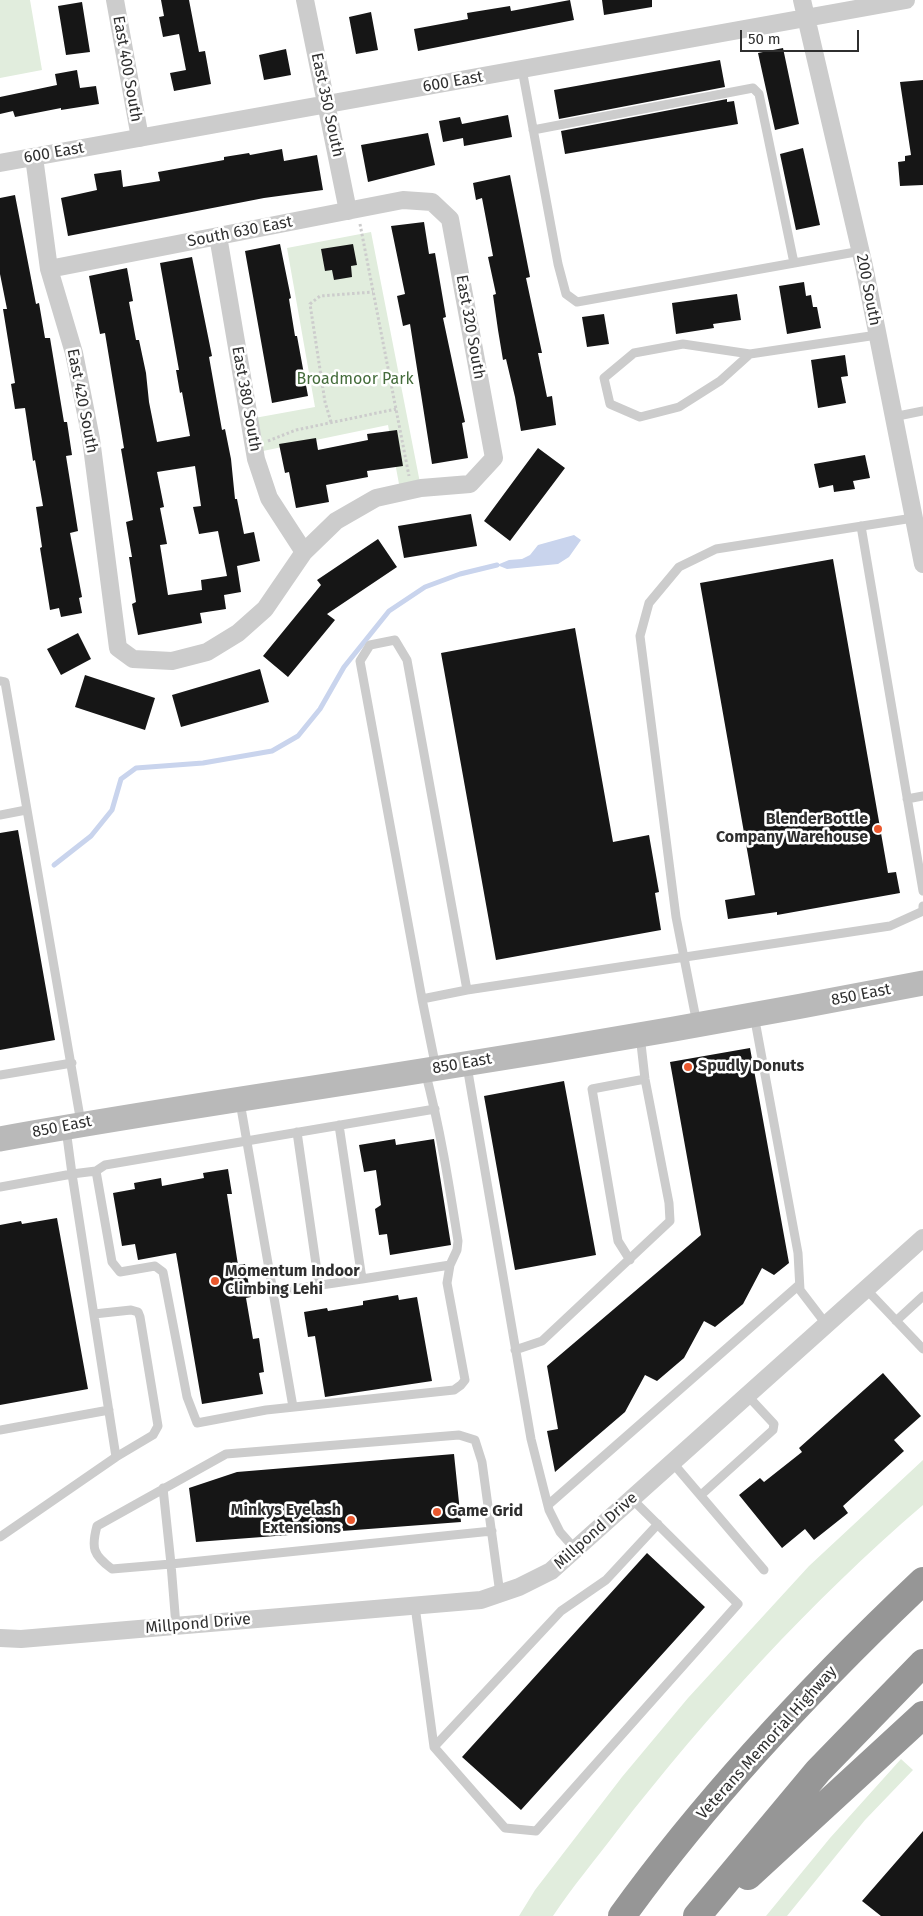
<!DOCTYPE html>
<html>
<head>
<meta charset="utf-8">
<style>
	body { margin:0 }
	#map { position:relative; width:923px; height:1916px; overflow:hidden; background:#fff; font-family:"Fira Sans",sans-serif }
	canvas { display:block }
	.scale { position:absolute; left:740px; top:30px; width:119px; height:22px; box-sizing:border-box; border:2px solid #2f2f2f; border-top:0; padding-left:6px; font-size:15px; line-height:18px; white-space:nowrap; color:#2f2f2f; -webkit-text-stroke:4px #fff; paint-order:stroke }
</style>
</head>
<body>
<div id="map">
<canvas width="923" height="1916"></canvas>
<div class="scale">50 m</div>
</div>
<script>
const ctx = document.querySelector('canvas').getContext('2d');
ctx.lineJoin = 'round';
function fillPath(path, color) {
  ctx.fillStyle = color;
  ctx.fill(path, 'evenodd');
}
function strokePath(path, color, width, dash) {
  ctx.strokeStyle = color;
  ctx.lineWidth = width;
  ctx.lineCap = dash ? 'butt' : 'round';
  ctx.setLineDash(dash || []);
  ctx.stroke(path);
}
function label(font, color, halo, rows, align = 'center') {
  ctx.font = font + ' "Fira Sans",sans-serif';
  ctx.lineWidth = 5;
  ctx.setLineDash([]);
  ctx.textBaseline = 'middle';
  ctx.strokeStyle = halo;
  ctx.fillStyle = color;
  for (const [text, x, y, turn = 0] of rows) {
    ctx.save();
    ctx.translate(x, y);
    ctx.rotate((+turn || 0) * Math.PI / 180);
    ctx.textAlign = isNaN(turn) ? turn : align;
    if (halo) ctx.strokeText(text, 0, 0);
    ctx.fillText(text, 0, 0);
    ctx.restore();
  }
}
fillPath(new Path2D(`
	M0 0H30L42 70 0 78Z
	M371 232 421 488 399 484 388 425 263 451 249 419 315 407 287 248Z
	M923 1460V1505C810 1602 708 1714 617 1831 596 1859 572 1887 553 1916H519L535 1890 622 1777 688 1698 809 1566Z
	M901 1759 913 1770 865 1820 787 1916H766L830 1838Z`), '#e1eddd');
fillPath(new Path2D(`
	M574 535 581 540 569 557 558 564 507 569 497 565 509 560 522 559 530 555 538 545Z`), '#c9d4ed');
strokePath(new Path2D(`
	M54 865 91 836 112 810 121 779 136 768 203 763 272 751 298 736 320 709 344 667 389 611 425 587 460 574 497 565`), '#c9d4ed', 5);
fillPath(new Path2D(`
	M161 0H189L199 52 205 51 211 84 174 91 170 73 186 70 179 34 163 37 159 17 164 16Z
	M570 0 574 20 418 51 414 29 468 19 467 13 510 6 511 11Z
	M602 0H652V7L604 15Z
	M82 2 90 52 66 55 58 6Z
	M371 12 378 50 356 54 349 17Z
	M783 48 799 124 775 130 758 53Z
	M286 49 291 75 264 80 259 55Z
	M720 60 725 87 559 119 554 90Z
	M77 70 80 88 96 86 99 104 61 110V108L15 117 13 111 0 114V97L57 85 55 74Z
	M923 80V185L900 186 898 162 905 161V156L911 155 900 82Z
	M727 99V102L734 101 738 124 565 154 561 131Z
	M508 115 512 137 464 146 463 138 443 142 439 121 460 117 462 124Z
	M428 133 435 165 368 182 361 145Z
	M803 148 820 225 796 230 780 154Z
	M282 149 284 161 317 155 323 190 264 198 68 236 61 198 97 190 94 174 121 170 123 187 160 181 158 172 224 160V157L249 153 250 155Z
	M510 175 530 277 526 278 542 353H538L547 397 552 396 556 425 521 431 515 397 506 359 503 360 498 330 493 295 496 294 488 257 493 256 482 198 476 200 473 183Z
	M15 195 36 304 39 303 45 338H50L64 422H67L72 455 66 456 78 531 70 533 82 597 79 598 82 613 61 617 59 608 50 610 40 548 42 547 36 507 43 506 35 460 33 461 25 408 15 409 11 384 15 383 3 309H7L0 274V198Z
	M424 222 429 254 435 253 446 317 443 318 465 422 462 423 468 458 432 464 410 324 403 326 397 296 405 294 391 226Z
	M280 244 291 298 289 299 295 336H297L308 396 272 403 245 251Z
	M353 244 357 265 351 266 352 277 334 280 332 270 325 271 321 249Z
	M192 257 212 356 209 357 222 430 225 429 231 459 235 499H237L244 534 254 532 260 561 237 566 241 592 224 595 226 609 200 613 202 623 138 635 132 604 136 602 129 557H132L126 522 133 520 121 449 124 448 105 333 100 334 89 276 127 268 133 301 129 302 136 340H139L146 373 149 402 157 442 190 436 182 392 180 393 176 370H179L160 263ZM195 466 201 506 193 507 199 534 218 531 227 576 201 580 202 590 168 595 160 545 167 544 160 508 164 507 157 472Z
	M804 282 806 296 811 295 813 307H817L821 328 787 334 779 286Z
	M737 294 741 320 713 324 714 328 676 334 672 303Z
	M604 314 609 344 587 347 582 317Z
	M845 355 848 376 841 377 846 403 818 408 811 360Z
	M397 430 403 466 367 471 368 477 326 485 329 502 296 508 289 472 285 473 279 444 316 438 318 450 368 440 367 434Z
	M538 448 565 468 510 541 484 521Z
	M865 455 870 478 853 481 855 489 834 492 833 485 819 488 814 464Z
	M471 514 477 546 404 558 398 526Z
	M378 539 397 567 327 614 335 620 288 677 263 656 321 585 317 580Z
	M833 559 888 873 896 872 900 893 777 915V912L728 919 725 900 755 895 700 583Z
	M575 628 613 842 649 835 659 892 655 893 661 930 496 960 441 653Z
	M78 633 91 659 61 675 47 649Z
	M260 669 269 702 181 727 172 695Z
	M85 675 155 698 145 730 75 707Z
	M18 830 55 1040 0 1050V833Z
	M750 1048 789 1263 774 1275 762 1268 743 1304 715 1327 704 1321 684 1358 657 1381 645 1375 625 1412 555 1472 547 1431 558 1429 547 1366 701 1235 670 1062Z
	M564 1081 596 1255 515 1270 484 1096Z
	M395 1139 396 1145 434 1139 451 1245 390 1255 387 1234 379 1235 375 1209 381 1205 376 1170 364 1172 359 1145Z
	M228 1169 232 1194H227L238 1265 245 1264 251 1297 246 1298 253 1339 259 1338 264 1372 259 1373 263 1394 202 1404 176 1253 138 1260 135 1244 122 1246 113 1193 135 1189 134 1183 161 1178 162 1186 204 1178 203 1173Z
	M57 1218 88 1389 0 1405V1225L21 1221 22 1224Z
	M398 1295 399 1300 417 1297 432 1381 325 1397 315 1336 308 1337 304 1312 327 1308 328 1311 363 1305V1301Z
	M883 1373 921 1416 894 1440 904 1451 843 1506 848 1513 814 1540 805 1529 782 1548 739 1495 760 1478 764 1482 802 1452 799 1448Z
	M454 1454 461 1522 196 1542 189 1488 237 1472Z
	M647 1553 705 1607 521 1810 462 1757Z
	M923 1831V1916H881L862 1901Z`), '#161616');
strokePath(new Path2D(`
	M360 224 409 476
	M331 422 325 402 310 304 320 296 373 292
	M268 441 296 430 396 409`), '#ccc', 3, [2.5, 2.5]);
strokePath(new Path2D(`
	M522 69 558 264 566 294 577 302 861 251
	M533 130 753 88 759 94 794 263
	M750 354 683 344 634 353 604 378 610 404 640 417 679 407 720 381 750 354 877 335
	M893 417 923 411
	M861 526 923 891
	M0 681 5 682 81 1123
	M907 799 923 796
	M0 815 26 810
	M422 999 360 661 370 645 395 640 407 660 467 990
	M754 1015 798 1253 800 1290 826 1324
	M697 1024 676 917 640 636 649 603 679 567 716 549 913 518
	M467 1066 531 1439 549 1510 560 1532 575 1549
	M436 1068 422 999 467 990 890 926 923 911V906
	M425 1071C440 1127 449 1184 458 1241L457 1250 450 1265 447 1283 465 1380 461 1385 454 1390 266 1410 197 1423 187 1397 163 1272 155 1266 120 1272 112 1262 96 1171 105 1165 435 1109
	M0 1075 72 1063
	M240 1102 293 1407
	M339 1125 362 1279 450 1265
	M297 1132 319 1285
	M0 1187 72 1174 66 1129
	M630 1260 618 1241 592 1089 645 1079
	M866 1289 923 1349
	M273 1292 362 1279
	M94 1314 131 1310 138 1312 140 1317 158 1426 153 1435 116 1457
	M896 1321 923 1296
	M515 1350 542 1341 670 1221 669 1203 645 1079 640 1035
	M0 1430 109 1410
	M672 1462 764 1570
	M163 1488 171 1564 492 1531
	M701 1495 773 1430 774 1424 747 1395
	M548 1505 799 1285
	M0 1537 116 1457 72 1174 96 1171
	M415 1606 434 1747 505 1828 536 1831 738 1604 632 1499
	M176 1626 171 1564 112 1569C93 1555 91 1548 97 1526L226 1454 459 1435 475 1440 482 1462 500 1594
	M434 1747 561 1611 606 1580 658 1524`), '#ccc', 9);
strokePath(new Path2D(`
	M115 0 140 138
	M305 0 348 211
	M802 0 864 266 923 564
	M34 157 49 269 74 353 91 439 118 648 133 659 172 661 207 652 238 633 265 609 304 552 336 521 376 498 421 488 470 484 494 458 450 219 432 202 403 200 49 269
	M0 163 906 0
	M218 236 256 459 269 498 304 552
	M0 1638 21 1639 481 1600 519 1587 551 1571 923 1238`), '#ccc', 18);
strokePath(new Path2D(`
	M0 1139C142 1113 285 1093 427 1070 593 1044 758 1015 923 983`), '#b9b9b9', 25);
strokePath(new Path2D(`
	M748 1876 923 1715
	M622 1916C710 1794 814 1684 923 1581
	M697 1916 818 1771 923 1663`), '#969696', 28);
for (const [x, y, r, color] of [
	[878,829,5,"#ea582e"],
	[688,1067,5,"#ea582e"],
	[215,1281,5,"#ea582e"],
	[437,1512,5,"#ea582e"],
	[351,1520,5,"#ea582e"]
]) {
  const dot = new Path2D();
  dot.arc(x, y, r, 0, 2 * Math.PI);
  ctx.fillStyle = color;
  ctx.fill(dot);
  strokePath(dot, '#fff', 2);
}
label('16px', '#2f2f2f', '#fff', [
	["East 400 South",127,69,80],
	["600 East",453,82,-10],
	["East 350 South",327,105,78],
	["600 East",54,153,-10],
	["South 630 East",240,232,-11],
	["200 South",868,290,79],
	["East 320 South",470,327,80],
	["East 380 South",246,399,80],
	["East 420 South",82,401,79],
	["850 East",861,995,-11],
	["850 East",462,1064,-10],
	["850 East",62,1127,-11],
	["Millpond Drive",596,1531,-42],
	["Millpond Drive",198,1624,-5],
	["Veterans Memorial Highway",767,1743,-48]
]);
label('16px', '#446c3b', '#fff', [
	["Broadmoor Park",355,380]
]);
label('bold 16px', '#2f2f2f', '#fff', [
	["BlenderBottle",868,820,"right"],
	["Company Warehouse",868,838,"right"],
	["Spudly Donuts",698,1067],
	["Momentum Indoor",225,1272],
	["Climbing Lehi",225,1290],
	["Minkys Eyelash",341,1511,"right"],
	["Extensions",341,1529,"right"],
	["Game Grid",447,1512]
], 'left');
</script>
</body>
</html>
